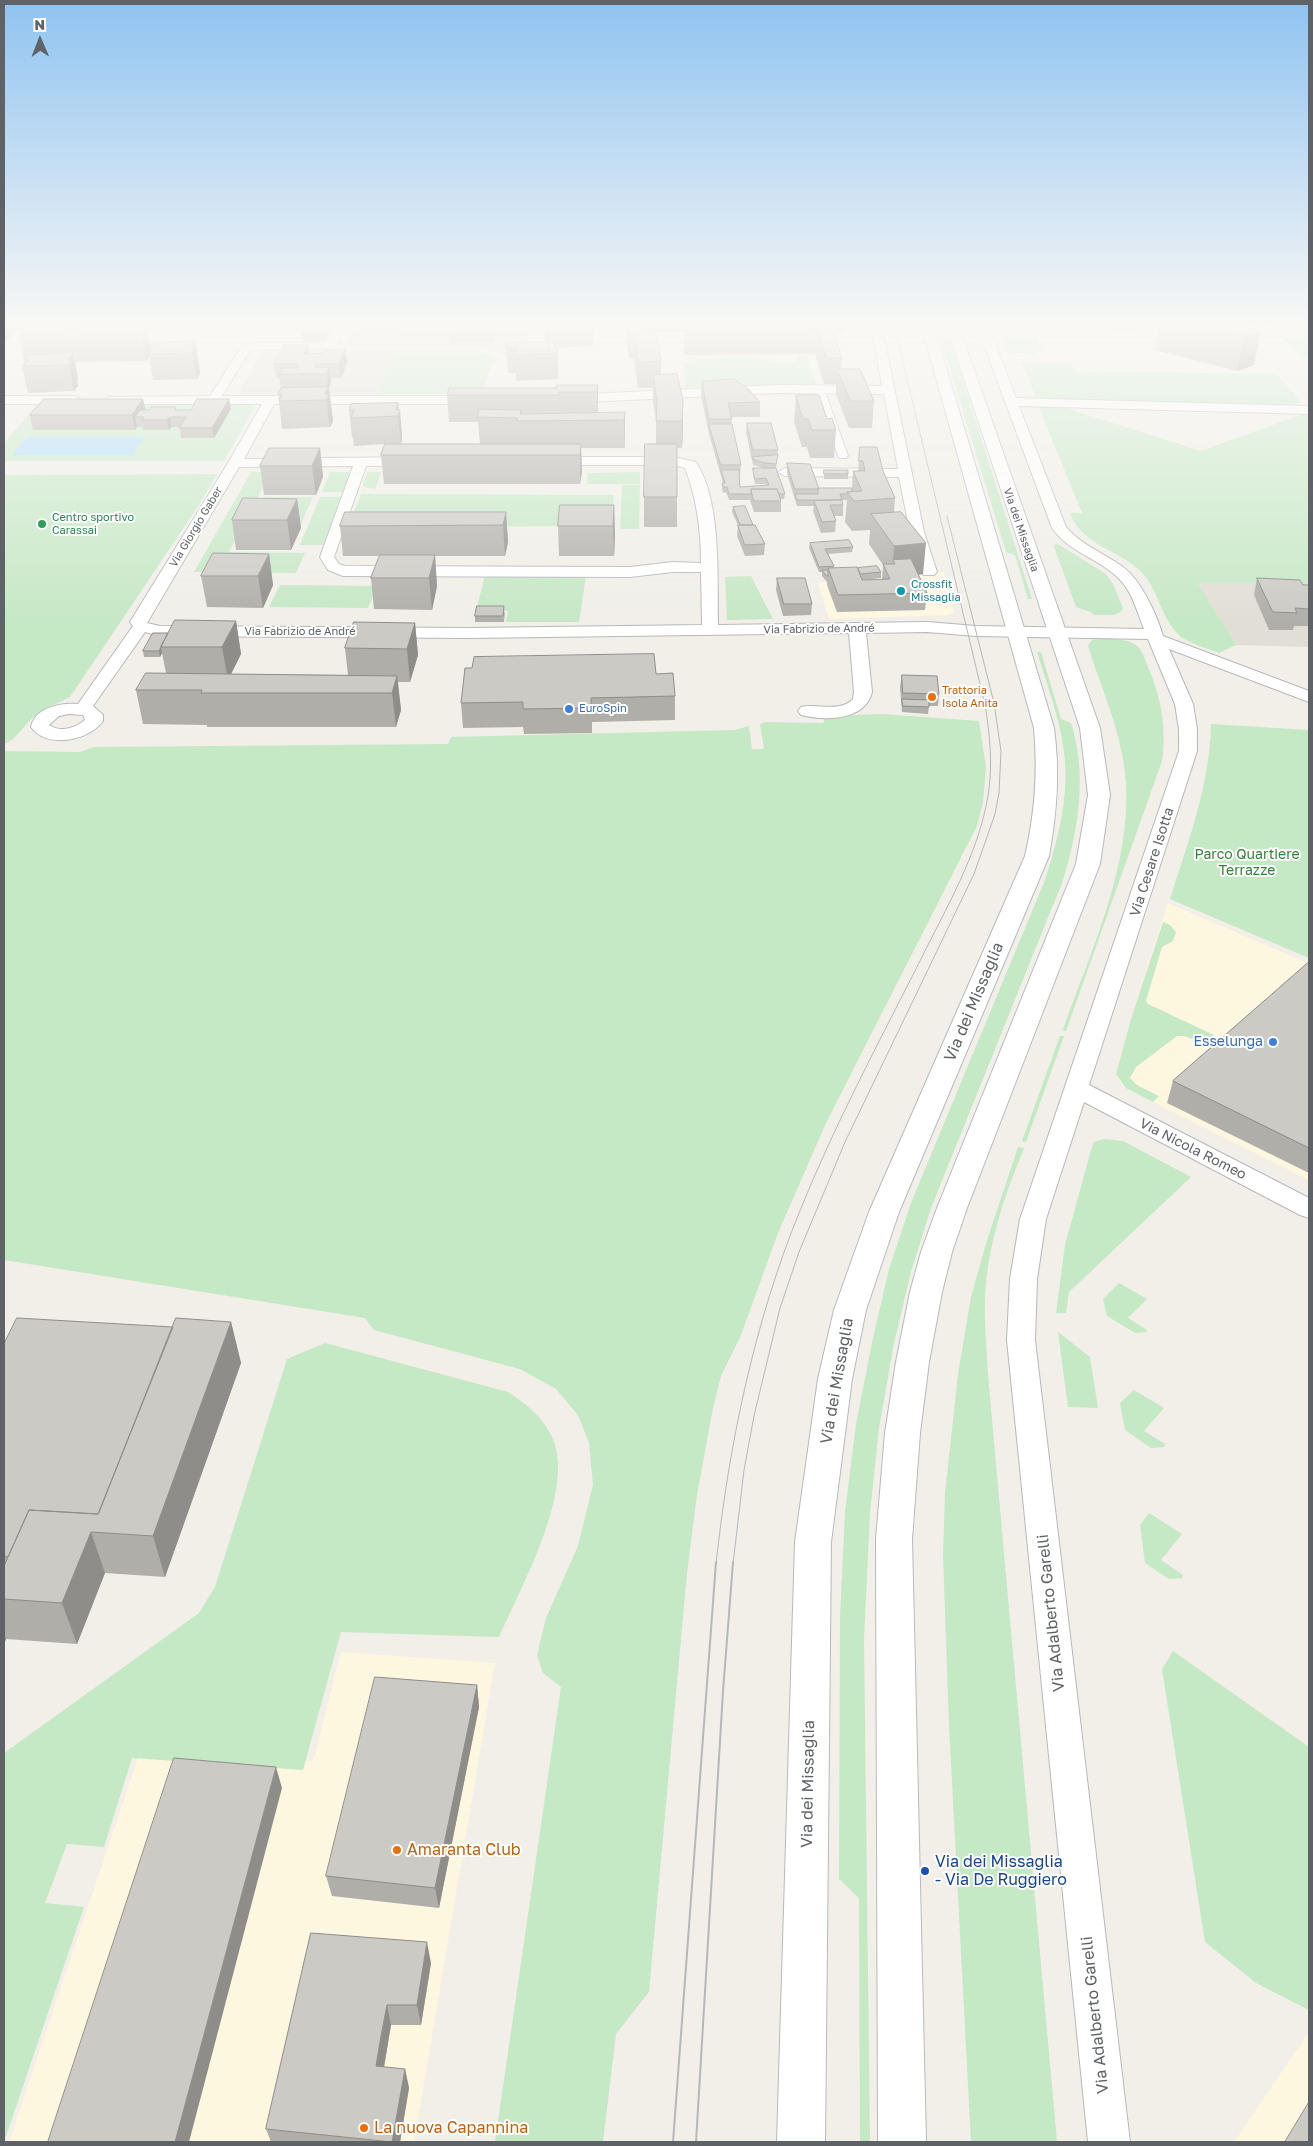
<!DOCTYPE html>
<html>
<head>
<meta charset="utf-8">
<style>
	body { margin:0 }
	#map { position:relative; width:1313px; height:2146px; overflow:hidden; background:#f1efe8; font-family:"Golos Text",sans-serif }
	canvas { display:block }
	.frame { position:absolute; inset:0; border:5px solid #5f6368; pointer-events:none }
	.north { position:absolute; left:15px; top:15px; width:50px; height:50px; -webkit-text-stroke:4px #fff; paint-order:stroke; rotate:359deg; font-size:14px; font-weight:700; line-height:20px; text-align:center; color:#5f6368 }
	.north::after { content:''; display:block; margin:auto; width:18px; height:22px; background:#5f6368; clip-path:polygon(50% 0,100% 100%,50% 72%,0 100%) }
</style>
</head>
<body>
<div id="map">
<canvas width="1313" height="2146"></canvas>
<div class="frame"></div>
<div class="north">N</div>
</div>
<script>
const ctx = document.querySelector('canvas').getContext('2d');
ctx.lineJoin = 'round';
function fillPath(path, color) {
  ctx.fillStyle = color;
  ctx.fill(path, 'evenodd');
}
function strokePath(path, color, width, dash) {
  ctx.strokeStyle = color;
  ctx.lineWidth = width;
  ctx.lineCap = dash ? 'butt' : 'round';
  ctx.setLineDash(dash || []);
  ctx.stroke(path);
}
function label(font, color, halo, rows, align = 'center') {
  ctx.font = font + ' "Golos Text",sans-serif';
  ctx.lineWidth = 4;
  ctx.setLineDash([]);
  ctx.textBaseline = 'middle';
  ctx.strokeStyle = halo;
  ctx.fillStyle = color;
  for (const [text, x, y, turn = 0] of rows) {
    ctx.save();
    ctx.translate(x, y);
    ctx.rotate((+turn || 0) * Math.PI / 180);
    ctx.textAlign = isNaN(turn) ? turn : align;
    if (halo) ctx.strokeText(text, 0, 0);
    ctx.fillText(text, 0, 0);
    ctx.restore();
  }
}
fillPath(new Path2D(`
	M944 572 954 613 948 615 829 619 818 583Z
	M1168 903 1309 964V1180L1141 1096 1126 1088 1119 1080 1116 1074 1131 1019Z
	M341 1652 495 1663 414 2142H9L141 1749 313 1761Z
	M1309 2032V2142H1234Z`), '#fef7e0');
fillPath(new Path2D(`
	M355 324H530L527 350 509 356 481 347H344Z
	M262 350H394L378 394H239L250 371 255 370 252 368 258 357 264 354 261 353Z
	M1198 583H1309V647L1236 645Z`), '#e1ded6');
fillPath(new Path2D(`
	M1013 324H1031L1043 350H1038L1034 354 1008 353 1001 337 1003 331Z
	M1268 324H1309V328L1303 331 1309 334V358L1300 356Z
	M940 336H949L1032 599H1028L1015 555 1006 552Z
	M394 350H473L501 359 491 365 483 390 460 394H378Z
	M798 356H807L816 384 685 388 684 363 697 359C717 359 739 356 759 358 774 360 779 367 797 361Z
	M1021 363H1071L1075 371 1277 374 1302 403 1279 406 1037 399Z
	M37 405H256L224 461H4V443Z
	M1038 405 1060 406 1201 451 1303 414H1309V583H1198L1236 645 1219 653C1207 648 1190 644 1180 636 1159 617 1159 586 1137 568 1115 549 1080 543 1070 513H1082Z
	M251 472H271L229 552 305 553 296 573 194 572Z
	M330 472H355L348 492H322Z
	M367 472H381L375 489 364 487 363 484Z
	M640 472V484H587L588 473Z
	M217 474 199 505 70 697C58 703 45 708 35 716 24 724 17 740 4 744V475Z
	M622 485H640L639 529H620Z
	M361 494 614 495 611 529 601 526 348 527Z
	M264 497H313L300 526 258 508Z
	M320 497H345L327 545H300Z
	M1058 544 1106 574 1113 584 1123 608 1121 612 1114 615H1094L1091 612 1076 607 1054 547V545Z
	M485 575 586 576 579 622H506L508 611 476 610Z
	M751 576 773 619 727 620 725 577Z
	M280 585 377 586 368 608 269 607Z
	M1092 640C1105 639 1126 637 1137 646 1143 651 1145 660 1148 667 1161 698 1167 727 1162 761L1066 1031 1063 1030C1093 944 1141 847 1122 754 1115 717 1099 682 1088 646Z
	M1037 652H1041L1061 719 1071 723C1088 775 1078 833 1062 883L931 1208 911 1272 894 1343 879 1428 870 1513 864 1639 870 2142H860L859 1898 839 1879 840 1617 845 1512 856 1424 873 1338 889 1269 911 1203 1045 880C1058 839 1070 795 1064 752 1060 719 1047 685 1037 652Z
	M882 714 979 721 986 768 983 802 977 826 826 1123 778 1233 741 1335 721 1376 713 1408 697 1495 687 1573 649 1992 616 2034 603 2142H495L561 1687 543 1673 537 1655 546 1618 578 1546 593 1485 589 1443 578 1415 556 1389 520 1369 374 1330 365 1318 4 1260V751L80 752 94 747 448 744 451 737 735 730 749 726 752 749H764L760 724 765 722 824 723 823 716Z
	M1211 724 1309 730V958L1170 899C1188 842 1210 785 1211 724Z
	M1163 922 1170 925 1176 932 1173 941 1162 947 1146 1001 1148 1004 1214 1035 1206 1044 1184 1036H1177L1136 1067 1130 1078 1137 1085 1159 1096 1153 1102 1126 1088 1116 1074 1131 1019Z
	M1060 1036H1064L1026 1142 1022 1141Z
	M1104 1139 1123 1141 1191 1177 1069 1292 1066 1313H1056L1065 1245 1091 1150 1094 1142Z
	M1018 1147 1024 1148C1004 1197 987 1246 985 1299 984 1324 987 1350 988 1375L1057 2142H971L949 1725 943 1555 945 1493 958 1374 971 1297 987 1240Z
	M1119 1283 1147 1299 1128 1318 1147 1330V1332L1135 1333 1107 1316 1103 1299Z
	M1058 1332 1090 1357 1098 1408 1068 1407Z
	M325 1343 508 1392C526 1404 541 1415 551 1435 578 1486 520 1589 499 1637L341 1632 303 1770 132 1758 104 1847 67 1844 45 1903 84 1907 4 2142V1753L199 1613 215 1587 287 1359Z
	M1134 1390 1164 1408 1144 1431 1165 1444 1164 1447 1151 1448 1125 1430 1120 1403Z
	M1149 1513 1182 1534 1161 1560 1183 1575 1182 1578 1169 1579 1145 1563 1140 1525Z
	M1173 1651 1309 1747V2010L1256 1983 1205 1942 1162 1669Z`), '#c5e8c5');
fillPath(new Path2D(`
	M27 437H144L132 455H12Z`), '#aadaff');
const pedestrian = new Path2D(`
	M822 391 826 394 848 456 846 458H840L838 456 818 394Z`);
const minor = new Path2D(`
	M336 324H346L337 344 330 348 250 350 222 396H479L485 400 479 404H274L244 459 414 457 421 461 414 465 366 466 334 557 339 564 345 566 630 567 673 562 701 563C701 530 697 499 685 468L674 465H550L543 461 550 457H674L696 462C722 502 717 578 718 625L927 622 976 626 1144 629C1138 614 1133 595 1123 583 1103 559 1070 554 1052 528L981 337 985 329 990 324H1002L994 332 993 337 1016 398 1309 406V414L1019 406 1066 527C1081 545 1104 553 1123 567 1141 580 1157 615 1163 636L1309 691V702L1169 649 1193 704 1197 729V751L1089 1085 1309 1198V1218L1300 1215 1084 1102 1046 1219 1037 1279 1035 1340 1130 2142H1088L1007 1340 1010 1279 1020 1219 1179 751V729L1175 704 1148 639 976 636 927 632 866 633 872 692C865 721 825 721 801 715L798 711 801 707C817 703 840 713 853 699L854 692 849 633 469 638 159 636 145 632 93 706 103 715V721C89 741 46 749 31 727 35 707 61 703 78 704L133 626 130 622 228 463 262 404H112L108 403 106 400 108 397 210 396 242 346 252 343H325ZM353 466 320 557 328 570 343 576 630 577 673 572H701L702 625 469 628 160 626 147 623 239 467ZM69 714 83 715 85 720C75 728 61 733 49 725L59 716Z
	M871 324H881L924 532 937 572 934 575H924L921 572 910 532 899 477 785 476 778 472 785 468 898 469 884 394 777 393 567 403 561 399 567 395 777 385 882 386Z
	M4 396H76L82 400 76 404H4Z`);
const secondary = new Path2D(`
	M921 324H933L1054 728C1060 772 1057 813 1049 856L899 1212 866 1310 852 1379 831 1542 825 2142H777L795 1542 818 1379 834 1310 869 1212 1025 856C1035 813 1038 772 1034 728Z
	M946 324H958L1100 728 1110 795 1100 864 967 1208 952 1252 942 1292 929 1362 920 1433 912 1539 926 2142H878L876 1539 885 1433 896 1362 910 1292 921 1252 937 1208 1076 864 1088 795 1080 728Z`);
strokePath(pedestrian, '#b5b8bc', 2);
strokePath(minor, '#b5b8bc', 2);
strokePath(secondary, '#b6babf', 2);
fillPath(pedestrian, '#fff');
fillPath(minor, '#fff');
fillPath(secondary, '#fff');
strokePath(new Path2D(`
	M716 1564C729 1444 754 1324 799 1213 834 1126 878 1044 920 961 946 908 978 855 988 796 993 766 990 735 985 705L894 324
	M733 1564 744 1470 754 1416 780 1308 799 1252 845 1142 974 874 995 814 999 793 1001 751 994 703 947 516`), '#b6b7b8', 1);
strokePath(new Path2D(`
	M673 2142 716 1562
	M696 2142 723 1691 733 1562`), '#b6b7b8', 2);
fillPath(new Path2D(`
	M58 324H103L99 329H147L150 347 195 341 200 373 197 379 153 380 149 357 146 361 75 362 78 379 77 381 78 386 74 391 28 393 22 366 25 364 19 336 59 329Z
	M112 324H275H174L172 327 113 328Z
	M300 324H332L324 342H302Z
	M362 324H400L396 333H363Z
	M497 324 493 343H450V334Z
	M545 324H593V346L553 348V341H545Z
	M626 324H846L845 333H834L842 358 841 369 874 401 872 428H849L836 395V384H824L815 354 684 355V332H650L661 361V375L677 374 683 427 682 448H677V527H644V497L656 444V419L653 401V388H638L634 359H629L626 340Z
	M1091 324H1138V326L1122 332Z
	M1159 324H1232L1261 331 1254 365 1237 371 1155 350Z
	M550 342V349H558V379L516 381V373H508L506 348Z
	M308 345 309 353H323L345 350 347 363 341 378H330L331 382 329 388 333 421 330 427 282 429 278 394 281 388 279 378H276L274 364Z
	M702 382 760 402V417H731L732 424 741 465 740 475H739L740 487 766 485V484H755L753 473V468H763L753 465 746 433 747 423 778 450 777 460 776 468 785 494 784 499H781V512H754L750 500H729L726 492 723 493 722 489 723 483 709 434 701 396Z
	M598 385V413L625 412V448H581L582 472 580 484H384L381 455 385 444 354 446 353 437H352L349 410 398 403V410H400L402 438 401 444H480L478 422H449L447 395Z
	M796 395 827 419 836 430 834 458H810L807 447H802L794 422Z
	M143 399 145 410H191L229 399 231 409 214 438H181L180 427H171L169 430H143V427H137L135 430H33L30 415Z
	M860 447 883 471 895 498 894 512 923 574 918 575 927 593 925 610 837 612 827 585V582L822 576V572H819L809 548 810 543 853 547 852 552 828 554 834 566V568L881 572V578L862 580 882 579 883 565 869 544 870 530 852 531 845 522 847 500H842L843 505V516H834L836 521 835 532 821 533 813 511 814 506H797L787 474V463L818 488H852L853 471H858Z
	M320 448 323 477 316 495H264L260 466Z
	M824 470 848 474V479H824Z
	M297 499 301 528 291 550H236L232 520Z
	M614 505 615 535 614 556H559L558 526Z
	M733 507 753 525 765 544 764 555 745 556 737 536 738 525 732 512Z
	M506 512 508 542 505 556H435L437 586 432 610 374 609 371 578 380 556H343L340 526Z
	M269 554 273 585 263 608 207 607 201 576Z
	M777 578 812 604 811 615 783 616 776 590Z
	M1257 578 1309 585V626H1294L1293 630H1269L1254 595Z
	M505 612 504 622H475V616Z
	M236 621 241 654 231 674 348 675 345 648 415 623 418 655 410 682H398L401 710 396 727H207V725L143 724 136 690 166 673 162 653 160 657H144L143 651 168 633Z
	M656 674 675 696V720L592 722V733L524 734 523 727 463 728 461 703Z
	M902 675 939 694 938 706H929L928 714 902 712 900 687Z
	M1309 962V1173L1167 1103 1173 1081Z
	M231 1322 241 1363 165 1577 105 1573 77 1644 6 1639 4 1644V1566L5 1564H4V1344Z
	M477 1685 479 1707 439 1908 332 1896 326 1876Z
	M311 1933 431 1963 421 2025H391L384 2067 405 2069 409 2088 400 2142H271L266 2129Z`), '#afaea9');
fillPath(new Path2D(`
	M4 324H22L4 343Z
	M80 324H103L93 336H83Z
	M322 324H332L324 342Z
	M396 324H400L396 333Z
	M495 324H497L493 343V334Z
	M1124 324H1138V326L1122 332Z
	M147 329 150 348H149L150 354H148L149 357 146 361 142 336Z
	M1261 331 1254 365 1237 371 1244 337Z
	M195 341 200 373 197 379 191 348Z
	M308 345 309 358 303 354Z
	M558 349V379L557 353Z
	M345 350 347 363 341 378 339 364Z
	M73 353 78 379 77 381 78 386 74 391 68 360Z
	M329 367 331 382 329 388 333 421 330 427 326 400 325 394 328 387 327 374Z
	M598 385V419L597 392Z
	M143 399 146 413 135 417 137 427 135 430 132 415Z
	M229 399 231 409 214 438 212 428Z
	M683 400V427L682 448V421Z
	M398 403 399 414 400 410 402 438 401 444 398 416 396 410Z
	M625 412V448L624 420Z
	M170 417 171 427 169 430 167 420Z
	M581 444 582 472 580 484V455Z
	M320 448 323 477 316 495 312 466Z
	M297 499 301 528 291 550 287 520Z
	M614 505 615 535 614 556 613 526Z
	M506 512 508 542 505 556 503 525Z
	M926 543 923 574 894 577 895 564 893 560 892 577 894 546Z
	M269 554 273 585 263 608 258 576Z
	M435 555 437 586 432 610 429 578Z
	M236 621 241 654 228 680 222 647Z
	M415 623 418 655 410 682 407 649Z
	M161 647 162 653 160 657 159 651Z
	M397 676 401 710 396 727 392 693Z
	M231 1322 241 1363 165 1577 153 1536Z
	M91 1532 105 1573 77 1644 62 1603Z
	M4 1634 6 1639 4 1644Z
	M477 1685 479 1707 439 1908 435 1888Z
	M276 1767 282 1788 189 2142H175Z
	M427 1942 431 1963 421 2025 417 2005Z
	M387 2005 391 2025 381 2085 376 2066Z
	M405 2069 409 2088 400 2142H392Z`), '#8f8d8a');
const building = new Path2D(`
	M453 324H495L493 334H450Z
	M627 324H649L650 333H655L657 335 661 361 638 362 634 334H628Z
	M684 324H820L822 329H831L834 334 842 358H826L817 329 684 330Z
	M1190 324H1232L1261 331 1244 337Z
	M26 329H147L142 336H19Z
	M195 341 191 348H196L192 353 148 354 153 348H149L153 343Z
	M550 342V349H558L557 353 515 355 516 348H506L507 343Z
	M284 345H308L303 354 323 353 324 350H345L339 364H317L315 367H329L327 374H279L282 368H298L299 364H274Z
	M73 353 68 360H72L68 365 22 366 29 360H24L29 355Z
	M837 369H860L874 401H851Z
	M677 374 683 400 682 421H656L657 400 653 375Z
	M734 379 748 389 760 402 728 403 732 419H709L702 382Z
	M557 385H598L597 392H559V395H447L449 388H556Z
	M328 387 325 394H329L326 400 279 401 282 394H278L281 388Z
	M796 395H819L827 419 832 418 836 430H812L808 419H803Z
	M44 399H143L132 415H30Z
	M197 399H229L212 428H179L186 417H170L167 420H142L144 417H135L140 410H150L151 407H176L175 410H191Z
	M398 403 396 410H400L398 416 351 418 354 410H349L351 404Z
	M479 409 521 410 520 414 625 412 624 420 517 421 518 418 478 417Z
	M747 423H771L778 450H753Z
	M709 424H732L741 465H721Z
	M385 444H581L580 455H381Z
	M645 444H677V497H644Z
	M860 447H877L883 471 895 498 854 501 847 492 862 491 853 471H865L863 461H859Z
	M269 448H320L312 466H260Z
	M778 455 776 464 765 463 753 459V457Z
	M787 463 810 464 819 489H795Z
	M753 468H776L785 494H779L777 489H751V494H729L727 487H723L722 483H725L721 470H739L740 487 769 485 766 478 755 479Z
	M824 470H848V474H824Z
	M818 488H852V492H847V494H840L842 500H797L795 494H818Z
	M751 489H777L781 501H754Z
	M243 498 297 499 287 520H232Z
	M842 500 843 505H830L836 521 822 522 814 501Z
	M560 505H614L613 526H558Z
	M745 506 753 525H740L733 507Z
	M345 512H506L503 525 340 526Z
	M901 512 926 543 894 546 871 514Z
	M738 525H755L765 544 745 545Z
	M849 540 853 547 825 549 834 566 819 567 810 543Z
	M213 553 269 554 258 576H201Z
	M380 555H435L429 578H371Z
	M911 559 927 593 838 595 828 568 857 567 862 580 890 579 883 564H895L893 560Z
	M877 566 881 572 860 574 858 568Z
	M822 570H828V576H827Z
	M777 578H805L812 604H784Z
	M1257 578 1300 580 1303 585H1309V609L1295 608 1297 613 1273 612Z
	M477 606H504L503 616H475Z
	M175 620 236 621 222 647H161Z
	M354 622 415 623 407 649 345 648Z
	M153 633H168L159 651H143Z
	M654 654 656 674 673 673 675 696 591 698V708L523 709V702L461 703 465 668H472L474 657Z
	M146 673 397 676 392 693H201L202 690H136Z
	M902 675 937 676 939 694 903 693Z
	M902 699 929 700V707L903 706Z
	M1309 962V1148L1173 1081Z
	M17 1318 173 1327 98 1514 29 1510 8 1557 4 1556V1344Z
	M176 1318 231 1322 153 1536 91 1532 62 1603 4 1599V1566L29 1510 98 1514Z
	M375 1677 477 1685 435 1888 326 1876Z
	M174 1758 276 1767 175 2142H48Z
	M311 1933 427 1942 417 2005H387L381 2036 376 2066 405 2069 392 2142 266 2129Z
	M1309 2102V2142H1285Z`);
fillPath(building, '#cccac5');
strokePath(building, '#8f8d8a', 1);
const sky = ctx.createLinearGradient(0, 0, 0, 624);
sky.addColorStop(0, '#8fc3f1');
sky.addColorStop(0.52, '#f9f8f5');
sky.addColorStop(1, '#f9f8f500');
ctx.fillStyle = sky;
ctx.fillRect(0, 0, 1313, 624);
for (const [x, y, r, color] of [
	[42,524,5,"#2e9e5b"],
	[901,591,5,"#0f9aa8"],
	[932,697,5,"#e8710a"],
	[569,709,5,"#3f7fe0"],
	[1273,1042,5,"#3f7fe0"],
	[397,1850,5,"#e8710a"],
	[925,1871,5,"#1a4fb4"],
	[364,2128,5,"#e8710a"]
]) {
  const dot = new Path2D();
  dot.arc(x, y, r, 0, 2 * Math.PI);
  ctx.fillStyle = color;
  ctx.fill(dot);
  strokePath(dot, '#fff', 2);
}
label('11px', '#27864d', '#fff', [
	["Centro sportivo",52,518],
	["Carassai",52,531]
], 'left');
label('11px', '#5f6368', '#fff', [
	["Via Giorgio Gaber",196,527,-59],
	["Via dei Missaglia",1021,530,71],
	["Via Fabrizio de André",819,629,-1],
	["Via Fabrizio de André",300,632]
]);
label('11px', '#0d838f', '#fff', [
	["Crossfit",911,585],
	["Missaglia",911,598]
], 'left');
label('11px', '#c56008', '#fff', [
	["Trattoria",942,691],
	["Isola Anita",942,704]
], 'left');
label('11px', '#366cbe', '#fff', [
	["EuroSpin",579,709]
], 'left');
label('14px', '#348238', '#fff', [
	["Parco Quartiere",1247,855],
	["Terrazze",1247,871]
]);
label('14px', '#5f6368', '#fff', [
	["Via Cesare Isotta",1152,862,-72],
	["Via Nicola Romeo",1193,1149,27]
]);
label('14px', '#366cbe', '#fff', [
	["Esselunga",1263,1042]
], 'right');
label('16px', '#5f6368', '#fff', [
	["Via dei Missaglia",974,1002,-67],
	["Via dei Missaglia",837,1381,-80],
	["Via Adalberto Garelli",1051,1613,-96],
	["Via dei Missaglia",808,1784,-89],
	["Via Adalberto Garelli",1095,2015,-96]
]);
label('16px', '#c56008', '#fff', [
	["Amaranta Club",407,1850],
	["La nuova Capannina",374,2128]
], 'left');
label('16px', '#164399', '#fff', [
	["Via dei Missaglia",935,1862],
	["- Via De Ruggiero",935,1880]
], 'left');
</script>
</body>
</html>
